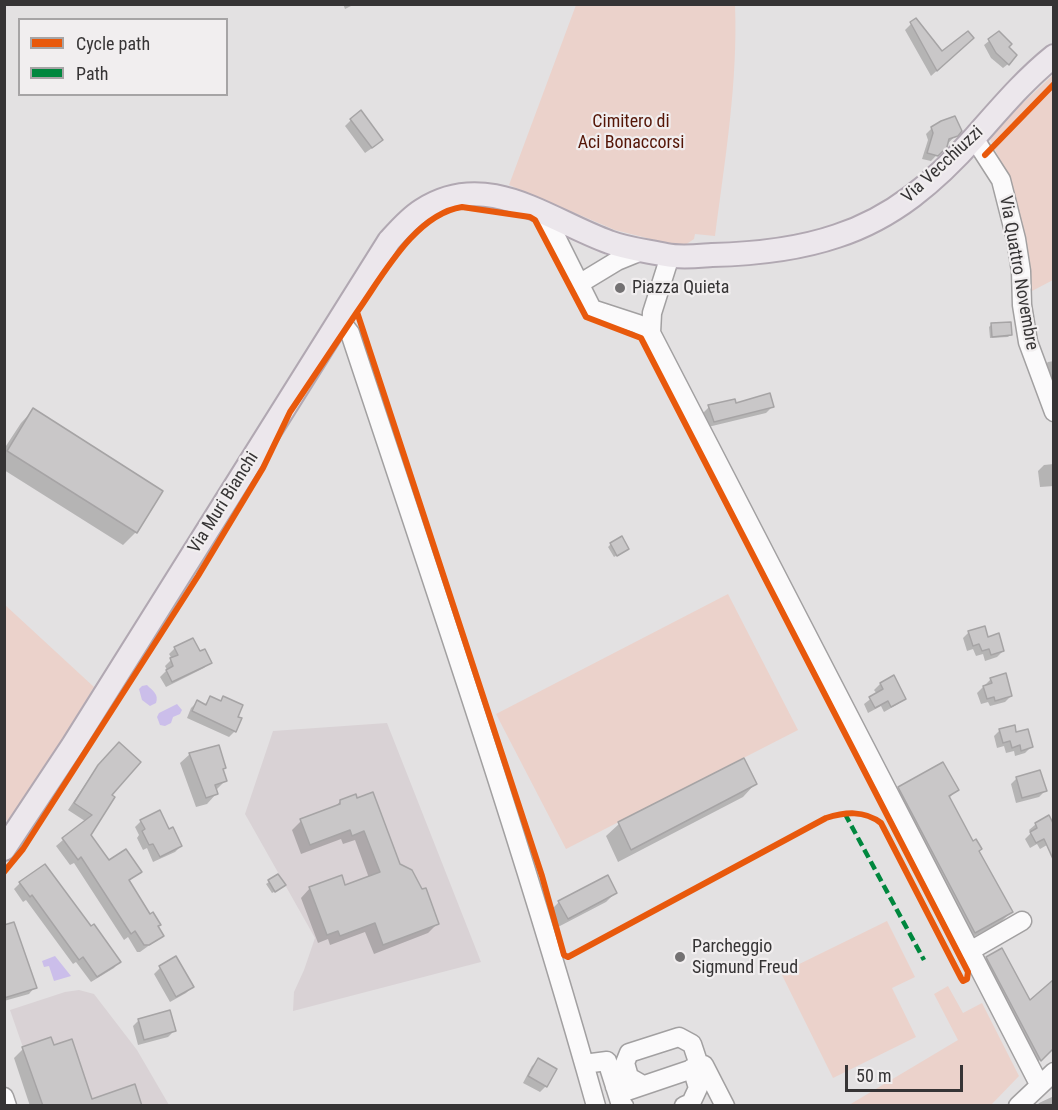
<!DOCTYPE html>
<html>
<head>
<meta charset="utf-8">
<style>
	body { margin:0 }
	#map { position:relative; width:1058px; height:1110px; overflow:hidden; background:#e3e1e2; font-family:"Roboto Condensed",sans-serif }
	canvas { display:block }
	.frame { position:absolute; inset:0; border:6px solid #363435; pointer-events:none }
	.legend { position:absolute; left:18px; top:18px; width:210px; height:78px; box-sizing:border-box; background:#f1eeef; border:2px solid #a6a4a5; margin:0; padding:8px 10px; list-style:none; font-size:18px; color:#363435 }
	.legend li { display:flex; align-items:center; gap:12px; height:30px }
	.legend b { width:30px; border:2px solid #a6a4a5 }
	.scale { position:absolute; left:845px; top:1065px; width:118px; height:27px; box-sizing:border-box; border:3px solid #363435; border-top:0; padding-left:8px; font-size:18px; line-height:21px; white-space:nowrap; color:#363435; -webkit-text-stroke:4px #f1eeef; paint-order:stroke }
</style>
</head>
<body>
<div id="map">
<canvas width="1058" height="1110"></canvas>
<div class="frame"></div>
<ul class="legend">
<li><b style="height:8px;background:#e8590c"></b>Cycle path</li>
<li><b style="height:8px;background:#00873e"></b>Path</li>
</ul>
<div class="scale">50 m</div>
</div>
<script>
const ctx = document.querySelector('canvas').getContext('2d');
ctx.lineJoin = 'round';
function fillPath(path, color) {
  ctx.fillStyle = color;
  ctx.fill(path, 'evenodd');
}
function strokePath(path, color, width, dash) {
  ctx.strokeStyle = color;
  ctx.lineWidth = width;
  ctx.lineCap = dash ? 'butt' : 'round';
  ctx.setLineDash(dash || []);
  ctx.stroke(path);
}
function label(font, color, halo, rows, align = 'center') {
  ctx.font = font + ' "Roboto Condensed",sans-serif';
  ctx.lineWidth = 4.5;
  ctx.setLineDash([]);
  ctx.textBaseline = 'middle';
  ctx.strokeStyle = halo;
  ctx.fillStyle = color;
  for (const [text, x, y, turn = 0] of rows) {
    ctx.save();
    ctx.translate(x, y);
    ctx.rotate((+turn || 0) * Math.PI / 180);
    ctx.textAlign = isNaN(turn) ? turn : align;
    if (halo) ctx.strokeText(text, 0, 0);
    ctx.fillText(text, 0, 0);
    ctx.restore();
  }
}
fillPath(new Path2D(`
	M387 723 481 962 293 1011 294 992 304 970 315 938 245 814 273 731Z
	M79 990 94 994 137 1050 169 1105H43L10 1010 65 992Z`), '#d9d2d5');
fillPath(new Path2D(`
	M576 5H735C738 82 725 159 715 236L695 234 694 239 682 247 615 230 509 185Z
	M1053 75V280L1032 291 1023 238 1006 172 990 139 1021 105Z
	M728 594 798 730 566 849 496 714Z
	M4 604 94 687 11 824 4 818Z
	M887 921 915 977 892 988 916 1037 833 1078 781 973Z
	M948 986 963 1013 982 1003 1019 1076 991 1105H849L958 1040 934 994Z`), '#ebd2cb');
fillPath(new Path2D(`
	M147 685C153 691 159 694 156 703L150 706 142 700 139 689 142 686Z
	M177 704 182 710 180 714 173 717 171 723 165 726 160 725 157 717 159 713Z
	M55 956 71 976 54 981 49 966 44 967 42 961Z`), '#cbbeea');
fillPath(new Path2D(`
	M343 4H355L345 9Z
	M911 24 941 53 966 44 931 76 905 30Z
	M999 33 1007 48 1008 64 1003 68 991 58 984 45Z
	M351 120 375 146 365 153 345 126Z
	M932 128 960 131 931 161 922 159 928 140 926 134Z
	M991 325 1010 335 1008 337 990 338 989 327Z
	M1054 361V390L1038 371 1048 362Z
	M735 404 772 407 766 413 708 427 703 413 709 407Z
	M33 410 161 491 136 532 123 545 4 470V449L21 423Z
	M1054 464V486L1040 487 1038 471 1044 465Z
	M611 544 624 551 614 557 608 547Z
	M969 632 987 638 1003 651 997 657 985 661 983 654 976 656 973 649 967 651 963 638Z
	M175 648 199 653 210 662 204 668 166 687 160 677 167 670 165 666 172 659 169 654Z
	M991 679 1011 696 1005 702 990 706 988 702 981 704 977 693Z
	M880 684 904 698 898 704 884 712 881 706 868 713 864 704 877 694 874 690Z
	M224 697 236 717 235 731 229 737 187 718 191 708 197 702 204 705 211 698 219 702Z
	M1000 730 1015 734 1031 747 1025 753 1015 756 1014 751 1006 753 1004 746 997 748 994 736Z
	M112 751 110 795 89 835 109 862 140 872 128 882 162 936 140 952H137L128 937 124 940 74 863 70 865 56 846 85 821 68 810 92 774Z
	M190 754 224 768 222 771 225 781 215 791 216 794 207 804 196 807 180 763Z
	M1017 778 1045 791 1039 797 1016 803 1011 784Z
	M755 784 743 797 618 862 606 836 619 824Z
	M899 789 957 790 948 799 1011 912 1001 922 966 941 890 798Z
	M341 801 399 865 438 923 428 933 374 954 365 932 330 945 328 939 318 943 301 898 310 888 344 887 369 878 355 840 343 844 341 839 301 854 292 830 301 821 333 808Z
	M1049 817 1054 826V841L1040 849 1037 844 1030 848 1025 839 1031 833 1029 830 1036 824Z
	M141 821 168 831 181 846 175 852 153 862 147 848 143 850 137 838 139 835 135 827Z
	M278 876 281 888 272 893 266 884Z
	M20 883 91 929 119 962 114 968 91 982 76 962 73 964 26 900 23 902 14 889Z
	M616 892 606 902 558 927 550 911 559 902Z
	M4 927 35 987 29 994 4 1001Z
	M176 958 192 987 186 993 170 1002 154 974 160 968Z
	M987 958 1030 1002 1054 982V1048L1033 1066 980 965Z
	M139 1020 174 1031 168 1037 138 1045 133 1026Z
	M53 1047 91 1101 140 1106H30L14 1058 23 1049Z
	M538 1060 546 1086 540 1092 523 1083 532 1066Z
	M1054 1096V1106H1037L1039 1103Z`), '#0003');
const building = new Path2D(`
	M916 18 942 51 968 31 974 38 937 71 910 22Z
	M999 31 1012 44 1009 47 1017 55 1009 65 996 53 988 39Z
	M361 110 383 140 372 148 350 119Z
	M955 116 962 131 958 136 949 139 947 147 938 156 927 153 933 133 931 127 941 121Z
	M1011 322 1012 335 992 337 991 323Z
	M770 393 774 407 714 422 708 405 735 399 736 403Z
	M33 408 163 491 137 533 7 451Z
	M622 536 629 549 617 556 610 543Z
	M985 626 988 637 999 633 1004 651 991 655 989 649 982 651 979 644 973 646 968 631Z
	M193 638 200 651 205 649 212 663 172 682 166 670 173 666 170 658 178 655 174 647Z
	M1006 673 1012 696 995 701 994 697 987 699 983 686 992 683 990 678Z
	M894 675 906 699 891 707 888 701 875 708 869 697 883 689 880 683Z
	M210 696 221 701 223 696 243 705 238 717 242 718 236 732 192 711 197 700 206 705Z
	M1015 725 1016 732 1028 729 1033 747 1021 751 1020 745 1012 748 1010 741 1003 743 999 729Z
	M119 742 141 762 112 795 115 797 91 835 109 860 126 849 142 872 129 880 150 914 153 912 161 925 158 926 164 936 149 945H144L135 931 131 934 81 857 78 860 62 838 92 815 74 803 98 765Z
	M219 745 226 768 223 769 227 781 215 785 218 794 206 798 189 753Z
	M744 758 757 784 631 850 618 822Z
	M943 762 959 790 949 796 973 841 976 839 982 849 979 851 1013 912 975 933 898 787Z
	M1040 770 1047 791 1022 798 1016 777Z
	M373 792 400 864 412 870 422 889 426 888 439 924 383 945 375 923 340 936 338 931 327 935 309 887 342 875 345 885 380 872 364 831 352 836 350 830 310 845 300 819 340 804V800L356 794 357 798Z
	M160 810 169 829 173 827 182 846 160 857 153 844 149 845 142 831 145 829 140 820Z
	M1049 815 1053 823V859L1044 839 1036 843 1030 832 1037 828 1035 823Z
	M45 864 91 926 94 924 121 962 97 977 83 957 79 960 32 895 30 897 19 882Z
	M278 874 286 885 275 892 268 880Z
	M608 875 617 893 568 919 558 901Z
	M14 922 37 988 4 998V925Z
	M1002 948 1030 1000 1053 980V1049L1041 1061 986 957Z
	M176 956 194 987 176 997 159 966Z
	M170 1010 176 1031 144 1040 138 1019Z
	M51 1037 54 1045 72 1039 92 1099 135 1084 142 1106H43L22 1047Z
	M538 1058 557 1069 547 1087 528 1076Z`);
fillPath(building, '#c9c7c8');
strokePath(building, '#a6a4a5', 1.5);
const minor = new Path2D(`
	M974 138 1001 180 1016 239 1021 271 1022 305 1028 342 1054 412
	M543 211 592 309 638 324 651 333 1039 1084
	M579 284 617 261 644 250
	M339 319 350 333C435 590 523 845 596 1106
	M651 333 652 313 670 256
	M970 951 1022 921
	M584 1064 607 1061 620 1102 624 1106
	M643 1085 629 1077 625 1063 629 1053 679 1037 692 1044 699 1065
	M615 1087 624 1092 704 1065 725 1106
	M4 1097 7 1106
	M684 1106 691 1103 698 1088 692 1068
	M1018 1106 1054 1072`);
const major = new Path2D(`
	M4 849 73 745 389 241C399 230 409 218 422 210 487 168 548 220 609 242 627 249 648 251 666 255 681 258 697 256 712 255 754 254 796 250 837 236 893 218 936 181 975 137 1000 109 1024 80 1054 56`);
strokePath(minor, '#a2a0a1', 21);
strokePath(major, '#b1a8b2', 26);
strokePath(minor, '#fbfafb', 18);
strokePath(major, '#ece7ec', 22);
strokePath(new Path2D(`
	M845 814 924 960`), '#00873e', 4.5, [9, 4.5]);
strokePath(new Path2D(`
	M985 155 1054 84
	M462 207 530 217 535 220 586 317 641 338 968 972 967 979 963 981 961 978 881 823C864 810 845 812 826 818L568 957 564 955 542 876 357 312C382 277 415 214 462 207Z
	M4 872 23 849 198 576 263 468 290 412 357 312`), '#e8590c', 6);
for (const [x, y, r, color] of [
	[620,288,6,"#737172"],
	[680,957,6,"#737172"]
]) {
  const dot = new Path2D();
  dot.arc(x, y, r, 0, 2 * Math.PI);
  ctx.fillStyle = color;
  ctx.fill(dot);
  strokePath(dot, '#f1eeef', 2);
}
label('18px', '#551607', '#f1eeef', [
	["Cimitero di",631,122],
	["Aci Bonaccorsi",631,143]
]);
label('18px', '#363435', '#f1eeef', [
	["Via Vecchiuzzi",943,165,-43],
	["Via Quattro Novembre",1018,273,80],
	["Via Muri Bianchi",224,503,-58]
]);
label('18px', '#363435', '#f1eeef', [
	["Piazza Quieta",632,288],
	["Parcheggio",692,947],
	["Sigmund Freud",692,968]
], 'left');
</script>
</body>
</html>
